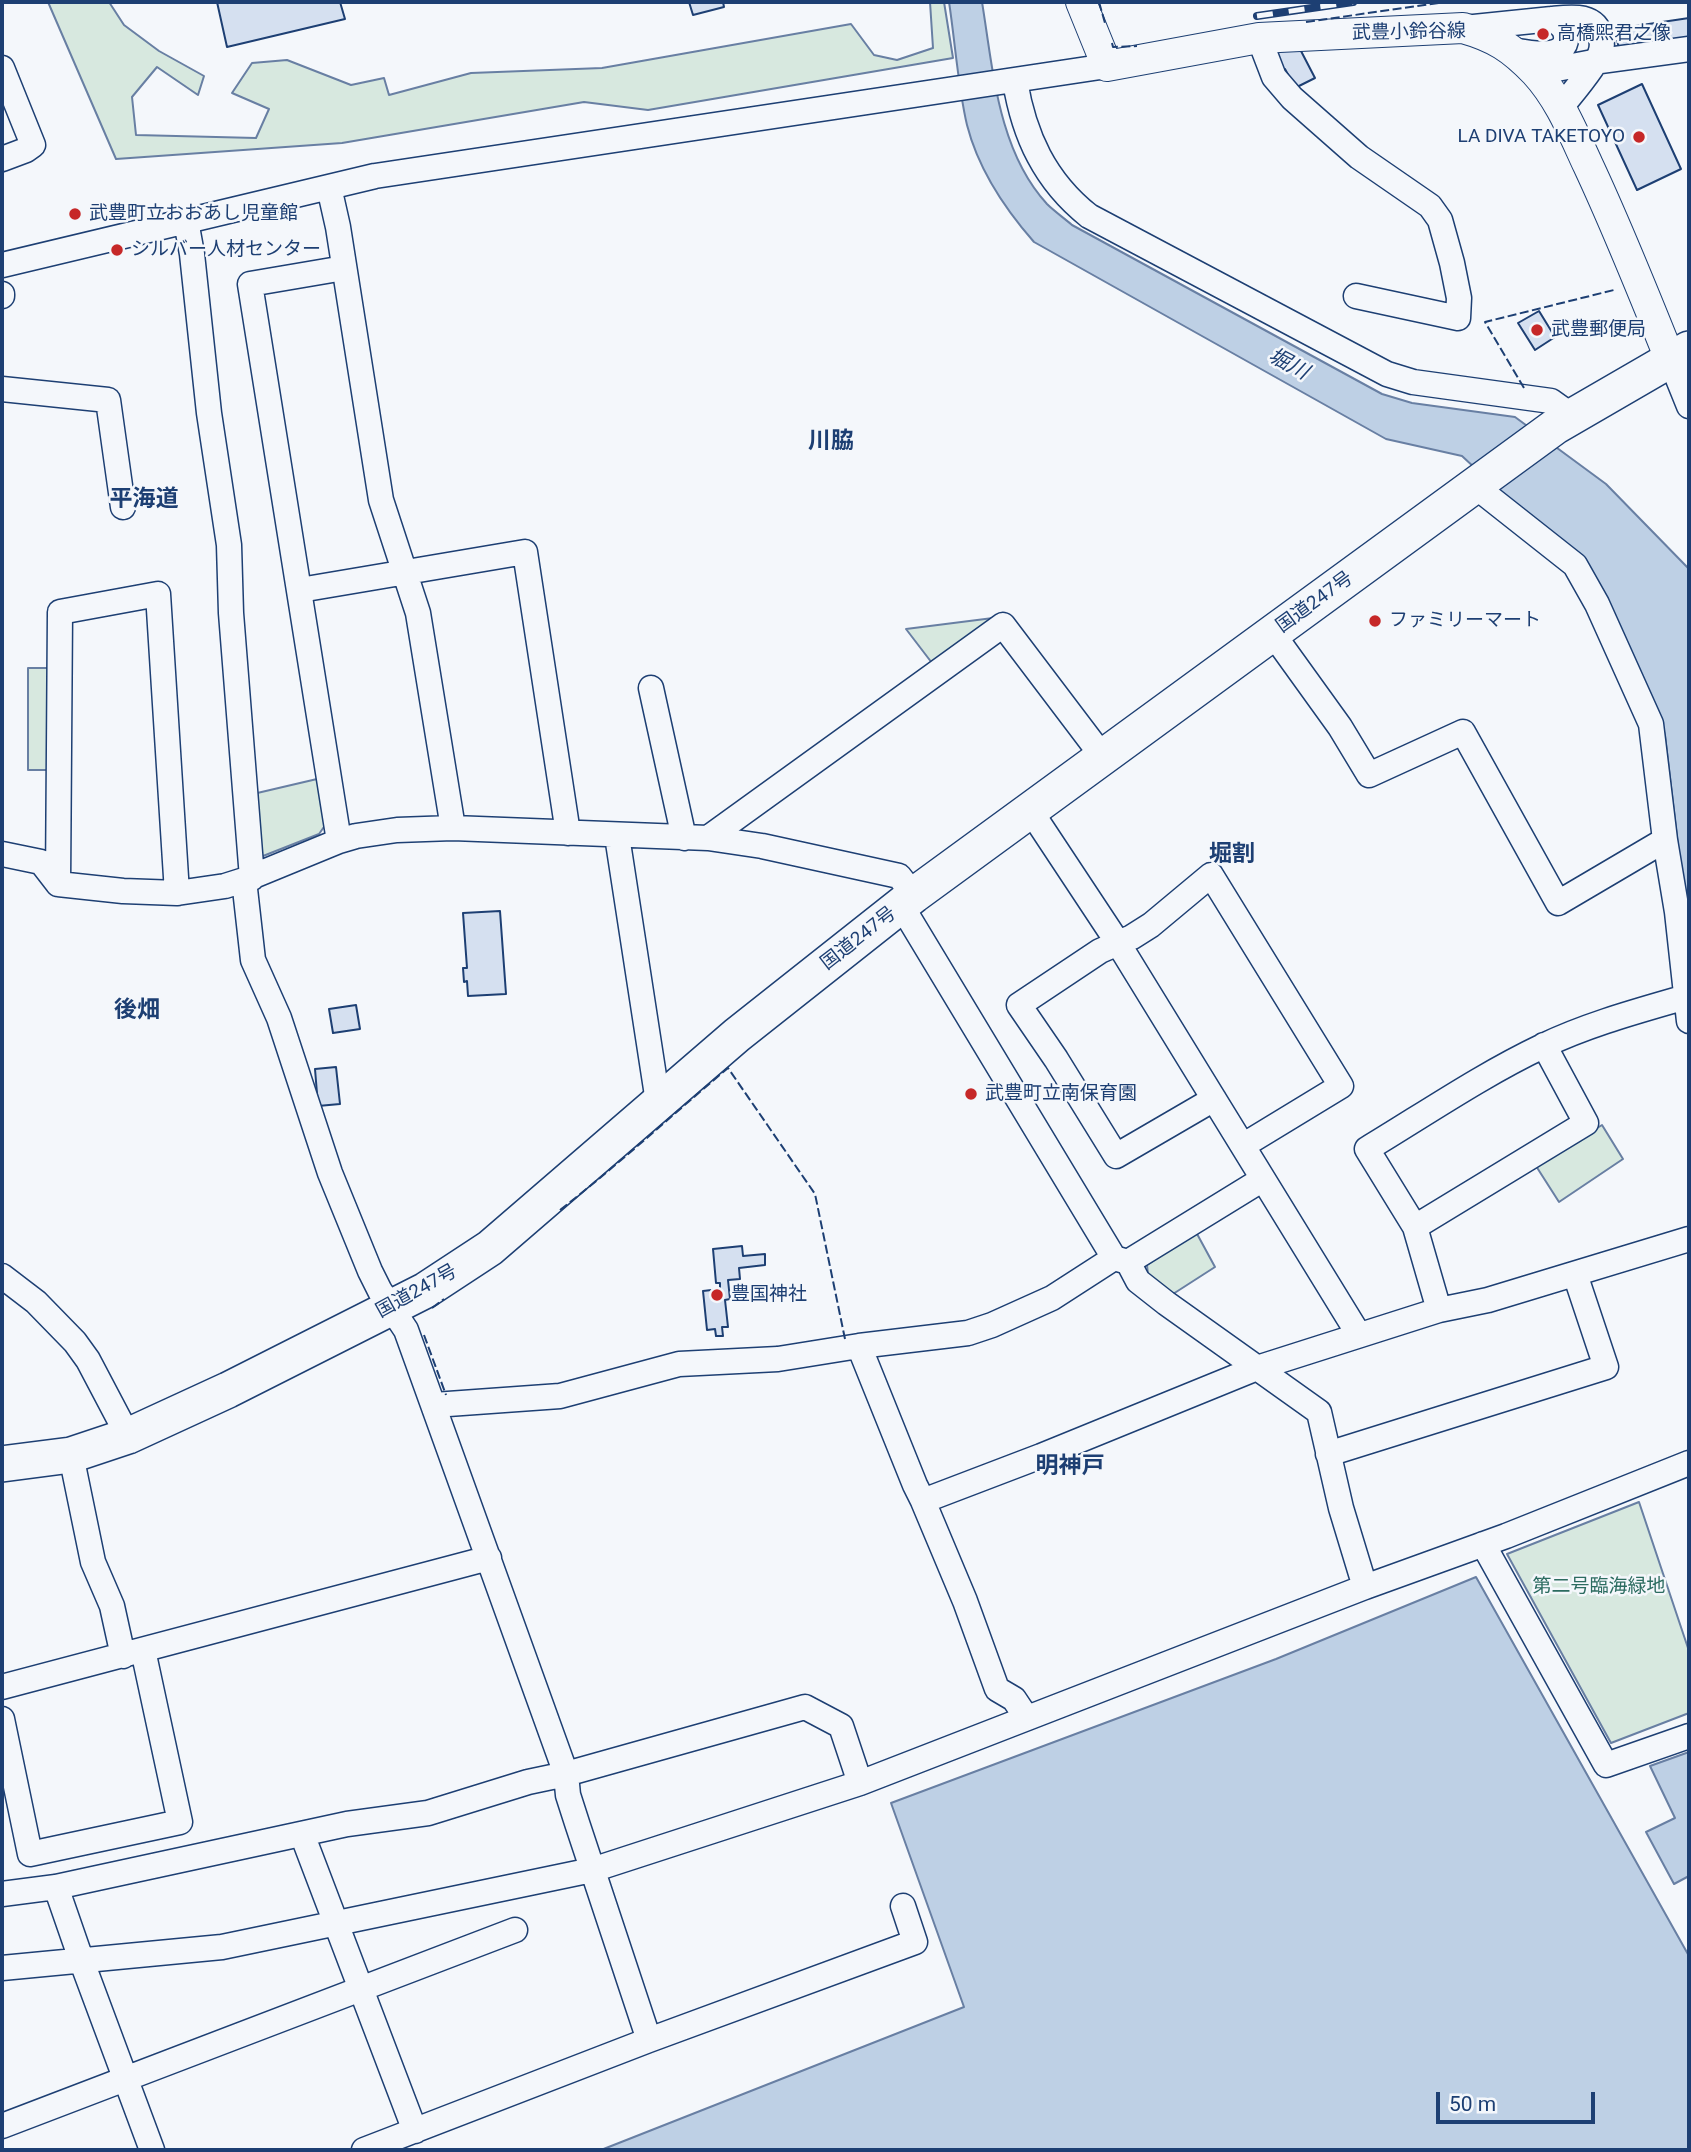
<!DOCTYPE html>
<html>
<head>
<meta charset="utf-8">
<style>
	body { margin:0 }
	#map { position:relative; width:1691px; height:2152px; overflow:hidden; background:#f4f7fb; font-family:Roboto,sans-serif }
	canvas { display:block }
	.frame { position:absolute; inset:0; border:4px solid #1d3f73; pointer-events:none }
	.scale { position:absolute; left:1436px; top:2092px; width:159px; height:32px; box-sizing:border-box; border:4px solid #1d3f73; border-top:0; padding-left:9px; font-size:21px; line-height:24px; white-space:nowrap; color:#1d3f73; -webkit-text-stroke:5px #f4f7fb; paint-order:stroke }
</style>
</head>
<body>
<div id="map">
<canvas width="1691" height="2152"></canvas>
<div class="frame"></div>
<div class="scale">50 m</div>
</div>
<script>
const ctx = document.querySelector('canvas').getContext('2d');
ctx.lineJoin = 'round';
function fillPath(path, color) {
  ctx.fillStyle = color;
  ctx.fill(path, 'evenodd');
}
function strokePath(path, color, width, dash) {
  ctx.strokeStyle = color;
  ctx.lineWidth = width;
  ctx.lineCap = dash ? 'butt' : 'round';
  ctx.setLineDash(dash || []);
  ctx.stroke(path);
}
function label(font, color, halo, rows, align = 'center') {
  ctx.font = font + ' Roboto,"Noto Sans JP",sans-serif';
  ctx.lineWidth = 5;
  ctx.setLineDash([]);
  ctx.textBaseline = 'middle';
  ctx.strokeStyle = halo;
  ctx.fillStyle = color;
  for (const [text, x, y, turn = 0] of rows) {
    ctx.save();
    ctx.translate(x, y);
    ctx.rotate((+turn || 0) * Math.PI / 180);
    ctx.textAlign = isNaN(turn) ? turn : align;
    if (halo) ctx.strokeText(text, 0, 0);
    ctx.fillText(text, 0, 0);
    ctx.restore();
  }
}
const green = new Path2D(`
	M48 2H109L124 25 159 51 204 76 198 95 157 67 132 97 136 135 256 138 269 109 232 93 252 63 287 60 351 85 384 78 389 95 471 73 602 68 851 24 874 55 897 60 933 48 930 2H944L953 58 648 110 584 102 342 143 116 159Z
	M993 618 932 663 906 629Z
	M28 668H49L48 770H28Z
	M317 779 326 824 319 834 258 858 253 794Z
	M1602 1125 1623 1159 1559 1202 1536 1166Z
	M1196 1232 1215 1267 1173 1294 1148 1275 1147 1265Z
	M1639 1502 1689 1651V1713L1611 1743 1507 1554Z`);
fillPath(green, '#d7e8df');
strokePath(green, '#687fa3', 2);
const water = new Path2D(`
	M949 2H982C993 69 998 151 1047 204 1054 211 1064 218 1072 225L1382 394 1412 403 1515 417 1606 484 1689 569V939L1665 735 1659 714 1586 571 1462 456 1386 439 1034 242C1005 209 978 168 967 125 958 87 955 41 949 2Z
	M1476 1577 1689 1956V2150H601L964 2007 891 1803 1276 1659Z
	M1689 1752V1876L1674 1884 1646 1832 1675 1818 1650 1766Z`);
fillPath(water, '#bed0e5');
strokePath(water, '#687fa3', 2);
const building = new Path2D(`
	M217 2H340L345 19 227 47Z
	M689 2H723L724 7 693 15Z
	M1689 18V37L1619 49 1615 29Z
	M1278 51H1301L1315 78 1295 88 1285 69 1281 71 1273 54Z
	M1642 84 1681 169 1637 190 1598 105Z
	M1539 311 1555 337 1535 350 1518 323Z
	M500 911 506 994 468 996 467 981 464 982 463 968H467L463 913Z
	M356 1005 360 1029 333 1033 329 1009Z
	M336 1067 340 1104 318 1106 315 1069Z
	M742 1246 743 1256 765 1254V1265L739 1268 740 1279 728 1280 730 1299 725 1300 728 1327H722L723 1336H716L715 1329 707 1330 703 1291 720 1289V1283H716L713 1249Z`);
fillPath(building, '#d5e0f0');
strokePath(building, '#1d3f73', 2);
const minor = new Path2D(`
	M1552 19C1571 17 1596 13 1601 38 1602 42 1602 49 1600 54 1593 69 1572 94 1561 107
	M1464 28 1552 19C1559 24 1565 27 1566 36 1568 62 1525 52 1511 50
	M1259 38 1274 77 1292 98 1359 157 1430 206 1440 220 1452 263 1459 298 1458 318 1356 296
	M2 68 33 145 26 150 2 159
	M1536 73 1593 62 1689 49
	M1015 81C1024 136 1045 181 1089 216L1387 374 1413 382 1551 401 1572 416
	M329 187 338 227 381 500 418 613 453 828
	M186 221 192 254 209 413 229 545 231 613 252 878
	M2 265 375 176 1107 66
	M2 294V296
	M1670 359 1689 406
	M2 389 108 400 123 507
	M1475 486 1575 565 1597 604 1651 724 1665 840 1677 912 1689 1021
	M300 590 525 552 568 833
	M1273 634 1340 727 1369 775 1463 732 1558 903 1665 840
	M651 688 684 838
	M1030 810 1118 943 1359 1335
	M617 836 658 1102
	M708 838 1003 625 1103 757
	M339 841 250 284 344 268
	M2 854 41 862 58 884 123 891 177 893 225 886 244 880 339 841 356 836 397 830 453 828 708 838 762 846 899 876 914 895
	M244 880 253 960 279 1018 330 1173 370 1271 380 1291 406 1330 566 1774 568 1795 577 1823 649 2040
	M58 884 60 612 158 594 177 893
	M901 905 1114 1258 1128 1262 1138 1281 1166 1303 1319 1412 1341 1508 1365 1587
	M1214 1099 1116 1156 1056 1059 1019 1005 1100 951 1132 937 1151 925 1211 875 1341 1086 1244 1145
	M1415 1227 1586 1123 1544 1045
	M1128 1262 1263 1179
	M2 1276 36 1302 75 1342 88 1360 128 1436
	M1439 1310 1415 1227 1367 1149C1425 1114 1482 1075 1543 1046 1589 1024 1638 1011 1686 997
	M859 1346 915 1485 923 1501 965 1601 997 1689 1014 1699 1026 1717
	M434 1405 560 1396 679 1364 778 1359 859 1346 968 1333 992 1325 1052 1298 1114 1258
	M1328 1454 1606 1367 1575 1274
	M71 1455 93 1562 112 1606 123 1656
	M923 1501 1041 1456 1257 1368 1439 1310 1488 1300 1689 1239
	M1483 1544 1606 1765 1689 1736
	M2 1687 489 1558
	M2 1719 30 1854 180 1822 143 1650
	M302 1834 415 2131
	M56 1887 82 1962 152 2150
	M2 1894 56 1887 347 1824 428 1813 528 1782 566 1774 805 1707 841 1726 860 1783
	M2 1968 222 1947 592 1870 860 1783 1365 1587 1506 1536 1689 1463
	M2 2126 515 1930
	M364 2150 649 2040 915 1942 903 1906`);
const major = new Path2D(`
	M1081 2 1107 66 1259 38 1463 28C1495 37 1512 48 1535 72 1560 99 1573 133 1588 165 1618 229 1644 294 1670 359`);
const highway = new Path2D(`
	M2 1464 71 1455 128 1436 228 1390 426 1290 490 1248 737 1035 914 895 1556 426 1689 349`);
strokePath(minor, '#1d3f73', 27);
strokePath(major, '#1d3f73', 32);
strokePath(highway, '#1d3f73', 38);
strokePath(minor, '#f4f7fb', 24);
strokePath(major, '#f4f7fb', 30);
strokePath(highway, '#f4f7fb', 35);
const rail = new Path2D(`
	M1257 16 1353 2`);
strokePath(rail, '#1d3f73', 8);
strokePath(rail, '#f4f7fb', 5, [16]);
strokePath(new Path2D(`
	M1099 2 1105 23
	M1306 22 1445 2
	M1112 43 1113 47 1137 46
	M1524 388 1485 322 1614 290
	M560 1210C618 1165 672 1115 728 1068L815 1194 845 1339
	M432 1308 444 1299
	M424 1335 446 1395`), '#1d3f73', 2, [9, 3.5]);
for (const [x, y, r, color] of [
	[1543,34,7,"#c62828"],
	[1639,137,7,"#c62828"],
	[75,214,7,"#c62828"],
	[117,250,7,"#c62828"],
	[1537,330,7,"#c62828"],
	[1375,621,7,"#c62828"],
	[971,1094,7,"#c62828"],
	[717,1295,7,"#c62828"]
]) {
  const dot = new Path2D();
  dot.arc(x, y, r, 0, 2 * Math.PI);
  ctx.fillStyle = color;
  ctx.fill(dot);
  strokePath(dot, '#f4f7fb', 2.5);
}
label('19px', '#1d3f73', '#f4f7fb', [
	["武豊小鈴谷線",1409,33,-1],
	["国道247号",1315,603,-36],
	["国道247号",859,939,-38],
	["国道247号",417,1292,-29]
]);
label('19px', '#1d3f73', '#f4f7fb', [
	["高橋煕君之像",1557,34],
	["LA DIVA TAKETOYO",1625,137,"right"],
	["武豊町立おおあし児童館",89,214],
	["シルバー人材センター",131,250],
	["武豊郵便局",1551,330],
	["ファミリーマート",1389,621],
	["武豊町立南保育園",985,1094],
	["豊国神社",731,1295]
], 'left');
label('19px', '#2c6c60', '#f4f7fb', [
	["第二号臨海緑地",1599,1587]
]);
label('italic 21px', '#1d3f73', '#f4f7fb', [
	["堀川",1288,365,28]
]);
label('bold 23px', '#1d3f73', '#f4f7fb', [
	["川脇",831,442],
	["平海道",144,500],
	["堀割",1232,855],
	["後畑",137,1011],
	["明神戸",1070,1467]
]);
</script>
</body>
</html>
